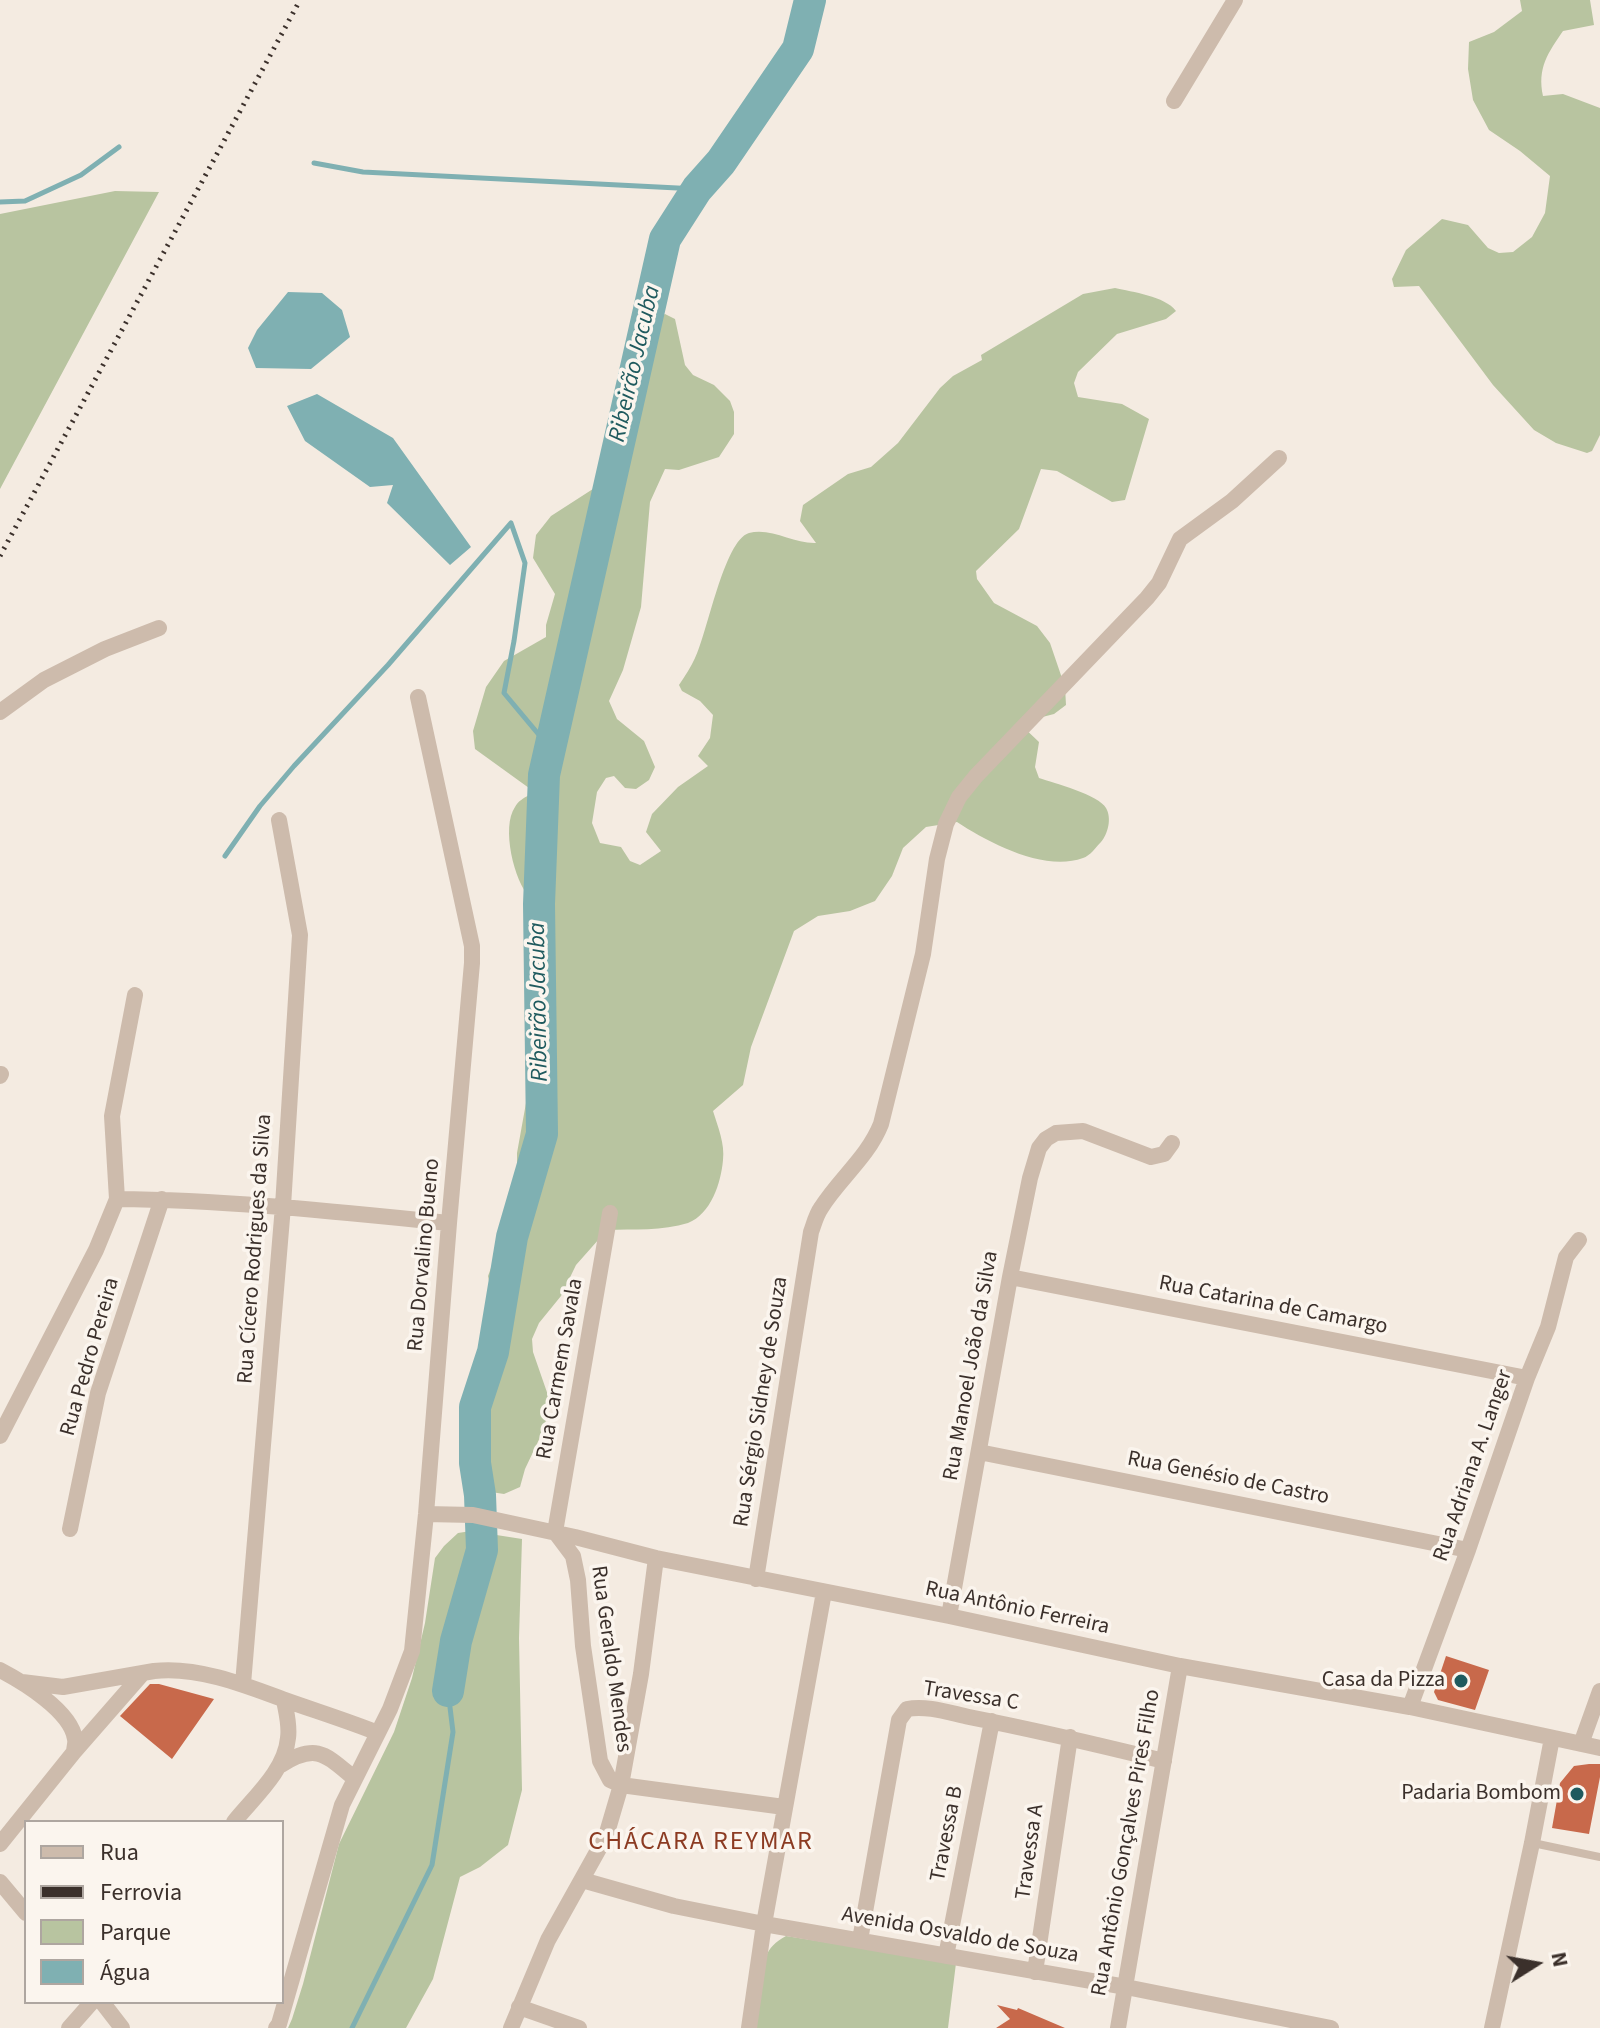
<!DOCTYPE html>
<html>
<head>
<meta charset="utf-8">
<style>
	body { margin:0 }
	#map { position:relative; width:1600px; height:2028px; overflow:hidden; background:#f4ebe1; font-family:"Source Sans 3",sans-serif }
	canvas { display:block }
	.legend { position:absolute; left:24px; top:1820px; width:260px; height:184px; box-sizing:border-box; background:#fbf5ee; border:2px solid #aea6a0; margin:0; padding:10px 14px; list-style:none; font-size:24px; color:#3b302b }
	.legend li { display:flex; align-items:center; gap:16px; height:40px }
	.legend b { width:40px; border:2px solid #aea6a0 }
	.north { position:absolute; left:1496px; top:1924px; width:80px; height:80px; -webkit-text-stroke:6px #fbf5ee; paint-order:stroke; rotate:79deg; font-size:22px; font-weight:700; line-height:32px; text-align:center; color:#3b302b }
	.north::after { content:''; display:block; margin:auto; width:28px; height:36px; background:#3b302b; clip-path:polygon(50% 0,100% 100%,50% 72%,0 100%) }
</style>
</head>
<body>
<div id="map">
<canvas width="1600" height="2028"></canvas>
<ul class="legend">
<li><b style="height:10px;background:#cdbbac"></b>Rua</li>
<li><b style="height:10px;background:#3b302b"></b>Ferrovia</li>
<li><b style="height:22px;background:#b8c4a0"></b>Parque</li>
<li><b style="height:22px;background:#7fb0b2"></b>Água</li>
</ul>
<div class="north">N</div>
</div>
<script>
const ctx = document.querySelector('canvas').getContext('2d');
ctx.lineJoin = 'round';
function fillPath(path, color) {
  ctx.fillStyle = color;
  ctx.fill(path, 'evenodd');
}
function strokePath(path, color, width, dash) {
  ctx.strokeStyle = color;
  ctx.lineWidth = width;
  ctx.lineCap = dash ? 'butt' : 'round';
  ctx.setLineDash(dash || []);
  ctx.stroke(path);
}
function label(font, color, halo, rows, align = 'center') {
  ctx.font = font + ' "Source Sans 3",sans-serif';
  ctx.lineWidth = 7;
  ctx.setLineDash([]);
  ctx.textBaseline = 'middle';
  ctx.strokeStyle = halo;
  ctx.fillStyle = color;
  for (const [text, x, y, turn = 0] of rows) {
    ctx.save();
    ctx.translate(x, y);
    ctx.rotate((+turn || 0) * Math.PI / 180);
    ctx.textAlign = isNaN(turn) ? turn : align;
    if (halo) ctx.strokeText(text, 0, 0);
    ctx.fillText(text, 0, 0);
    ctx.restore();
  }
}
fillPath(new Path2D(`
	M1520 0H1590L1594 25 1563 31C1548 53 1537 68 1543 96L1563 94 1600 108V435L1592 451 1587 453 1556 443 1534 430 1493 385 1419 286 1394 287 1392 279 1406 250 1442 219 1468 225 1488 248 1499 253 1513 252 1532 237 1545 213 1550 176 1520 151 1489 130 1473 100 1468 69 1469 42 1494 32 1522 11Z
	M115 191 159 192 0 489V214Z
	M1115 288C1132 292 1165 296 1176 311L1166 319 1117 334 1078 372 1074 383 1078 397 1122 404 1149 419 1125 500 1112 502 1057 471 1041 469 1019 529 976 571 977 579 994 603 1037 626 1050 643 1065 687 1066 705 1054 714 1019 723 1039 742 1035 767 1039 778C1054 783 1099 795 1106 808 1112 818 1108 834 1101 842 1096 847 1090 856 1083 858 1044 872 989 843 957 822L926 827 903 848 892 876 875 901 850 911 818 916 794 931 751 1047 743 1085 713 1111C718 1127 725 1144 723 1160 721 1183 711 1214 688 1223 663 1231 633 1229 607 1230L576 1265 561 1296 539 1323 532 1339 533 1352 550 1401 544 1429 525 1469 520 1487 504 1494 491 1492 483 1482 481 1463 487 1398 497 1367 500 1336 488 1276 491 1268 510 1244 514 1228 509 1218H505L517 1185V1153L533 1064 543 1030 544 976 530 898C514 881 501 827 515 807 518 801 524 798 529 795V788L475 749 473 731 486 687 504 661 546 637V625L555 594 533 558 536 535 551 516 596 487 606 473 612 453 615 395 629 336 665 314 675 319 685 365 693 375 714 385 730 401 734 412V434L719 457 679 470 665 469 650 502 641 607 623 670 609 701 617 719 644 741 655 767 649 780 636 789 625 788 614 776 606 778 597 792 592 823 600 843 621 847 630 861 640 865 661 851 646 832 652 814 678 787 708 766 698 756 710 738 713 715 700 701 682 691 679 685C685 676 691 667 695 658 707 635 724 540 749 533 771 527 794 544 816 543L800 521 803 505 848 474 871 467 898 443 940 388 953 376 982 360 981 355 1083 294Z
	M471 1531 522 1539 519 1638 522 1790 508 1845 480 1867 460 1877 433 1979 406 2028H288L292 2019 303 1984 339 1844 394 1732 412 1678 425 1623 435 1558 444 1546 458 1533Z
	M786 1936 956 1963 948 2028H754L765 1958C770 1947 775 1942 786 1936Z`), '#b8c4a0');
fillPath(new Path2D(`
	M288 292 322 293 342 310 350 337 311 369 256 368 248 348 257 330Z
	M317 394 393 438 471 547 450 565 387 503 393 485 370 487 305 441 287 406Z`), '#7fb0b2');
strokePath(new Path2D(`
	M314 163 363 172 697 189
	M0 202 25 201 81 175 119 147
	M225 856 260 806 294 766 388 665 511 523 525 563 514 641 504 693 550 748
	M352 2028 432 1865 453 1732 448 1691`), '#7fb0b2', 5);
strokePath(new Path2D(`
	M448 1691 456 1641 482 1550 480 1495 475 1463V1407L493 1352 512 1237 542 1134 539 904 544 775 665 239 697 189 721 162 798 49 810 0`), '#7fb0b2', 32);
fillPath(new Path2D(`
	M1446 1656 1489 1670 1475 1710 1438 1700 1434 1692Z
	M150 1684H159L214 1699 172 1759 120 1716Z
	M1589 1764H1600V1777L1589 1834 1552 1828 1560 1783 1574 1766Z
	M997 2005 1017 2010 1018 2008 1065 2028H996L1010 2019Z`), '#c8694b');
strokePath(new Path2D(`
	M1533 1843 1600 1857`), '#cdbbac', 8);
strokePath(new Path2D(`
	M1174 101 1235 0
	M0 712 44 680 105 649 159 628
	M0 1076 1 1074
	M117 1199C228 1200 338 1212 449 1223
	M610 1213 555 1532 573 1556 578 1580 583 1646 600 1761 610 1780 621 1785 784 1807
	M1010 1277 1527 1378
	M0 1436 96 1250 117 1199 112 1116 135 995
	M979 1452 1468 1550
	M426 1514 473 1515 575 1537 656 1558 949 1616 1180 1666 1410 1707 1600 1748
	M70 1529 98 1393 162 1199
	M756 1579 811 1232C814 1224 816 1215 821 1208 839 1179 868 1157 881 1124L923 954 937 859 946 824 959 797 976 776 1147 598 1159 583 1180 539 1232 501 1279 458
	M949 1616 1010 1277 1030 1178 1039 1148 1046 1139 1056 1133 1083 1131 1151 1157 1164 1154 1172 1143
	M0 1670C23 1682 71 1711 75 1739 76 1743 74 1748 74 1752
	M22 1682 63 1687 154 1671C197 1666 245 1685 285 1700 316 1711 348 1721 378 1733
	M243 1684 283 1206 300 935 279 820
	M1410 1707 1468 1550 1527 1378 1548 1327 1566 1257 1579 1240
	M1581 1744 1600 1691
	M281 1765C317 1742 326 1755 355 1779
	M234 1822C254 1797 285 1771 288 1738 290 1725 286 1712 284 1700
	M0 1844 74 1752 143 1673
	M582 1880 674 1906 764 1924 1126 1987 1331 2028
	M0 1882 26 1913
	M860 1940 899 1720 907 1709C927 1705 950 1713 969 1717 1035 1730 1099 1745 1164 1761
	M946 1956 992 1721
	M1035 1972 1070 1737
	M102 2002 122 2028
	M519 2007 579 2028
	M69 2028 92 2002
	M276 2028 279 2024 342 1805 390 1709 412 1651 426 1514 449 1223 472 963V946L418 697
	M511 2028 548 1940 606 1836 621 1785 641 1674 656 1558
	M749 2028 764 1924 824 1592
	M1118 2028 1180 1666
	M1492 2028 1532 1843 1552 1738`), '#cdbbac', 16);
strokePath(new Path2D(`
	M0 556 300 0`), '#3b302b', 5, [2, 6]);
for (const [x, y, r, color] of [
	[1461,1681,8,"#1f5a5e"],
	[1577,1794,8,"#1f5a5e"]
]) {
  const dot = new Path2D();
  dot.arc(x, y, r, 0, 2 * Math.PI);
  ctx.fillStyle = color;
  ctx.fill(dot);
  strokePath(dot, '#fbf5ee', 3);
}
label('22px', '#3b302b', '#fbf5ee', [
	["Rua Cícero Rodrigues da Silva",256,1249,-86],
	["Rua Dorvalino Bueno",425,1255,-85],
	["Rua Catarina de Camargo",1273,1306,11],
	["Rua Pedro Pereira",91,1357,-74],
	["Rua Manoel João da Silva",972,1366,-80],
	["Rua Carmem Savala",561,1369,-80],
	["Rua Sérgio Sidney de Souza",762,1402,-81],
	["Rua Adriana A. Langer",1474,1466,-71],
	["Rua Genésio de Castro",1228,1479,11],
	["Rua Antônio Ferreira",1017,1609,12],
	["Rua Geraldo Mendes",610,1659,82],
	["Travessa C",971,1697,9],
	["Travessa B",948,1834,-79],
	["Rua Antônio Gonçalves Pires Filho",1127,1843,-80],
	["Travessa A",1031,1852,-82],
	["Avenida Osvaldo de Souza",960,1936,10]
]);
label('22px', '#3b302b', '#fbf5ee', [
	["Casa da Pizza",1445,1681],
	["Padaria Bombom",1561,1794]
], 'right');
label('italic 24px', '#1f5a5e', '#fbf5ee', [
	["Ribeirão Jacuba",636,364,-77],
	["Ribeirão Jacuba",540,1002,-91]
]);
ctx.letterSpacing = '2px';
label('26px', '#8c3b22', '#fbf5ee', [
	["CHÁCARA REYMAR",701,1843]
]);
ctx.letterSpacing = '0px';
</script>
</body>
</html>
